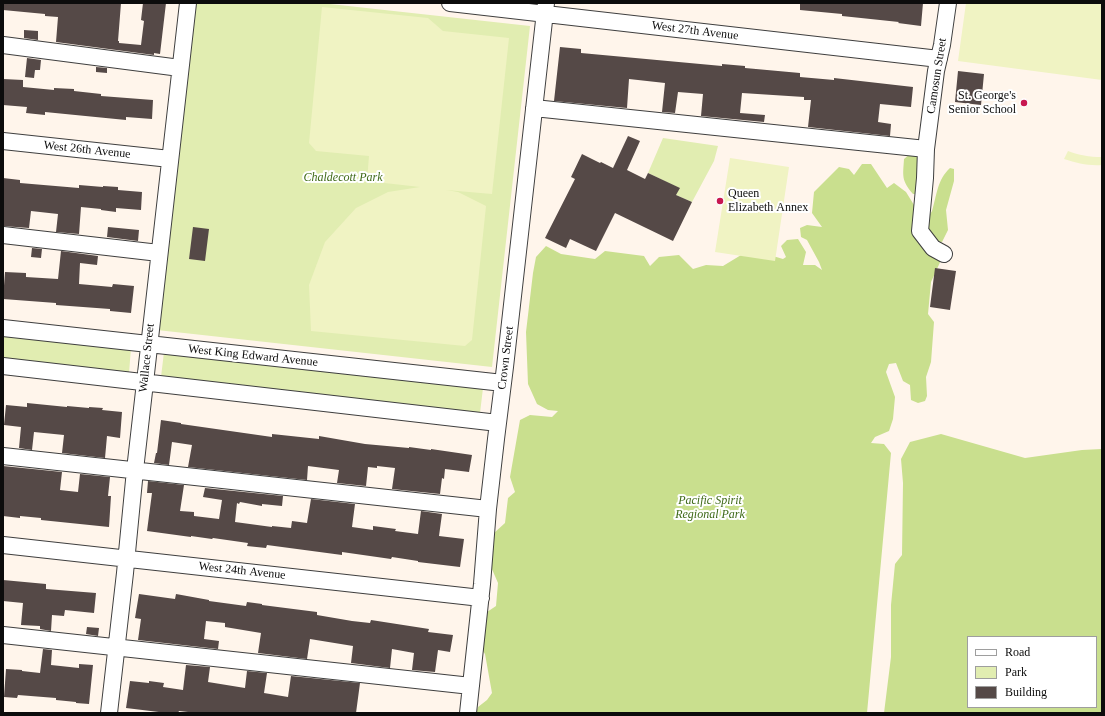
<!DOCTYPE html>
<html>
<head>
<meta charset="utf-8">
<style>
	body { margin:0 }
	#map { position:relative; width:1105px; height:716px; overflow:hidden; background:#fff5eb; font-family:Georgia,serif }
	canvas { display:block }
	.frame { position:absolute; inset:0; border:4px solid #0c0c0c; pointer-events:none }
	.legend { position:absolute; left:967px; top:636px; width:130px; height:72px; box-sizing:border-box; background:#fff; border:1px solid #9e9e9e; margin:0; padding:5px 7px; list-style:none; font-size:12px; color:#0c0c0c }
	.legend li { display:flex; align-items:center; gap:8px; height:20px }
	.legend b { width:20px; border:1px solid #9e9e9e }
</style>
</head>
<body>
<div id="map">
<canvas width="1105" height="716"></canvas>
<div class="frame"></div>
<ul class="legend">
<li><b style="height:5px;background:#fff"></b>Road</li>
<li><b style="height:11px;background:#e1edb1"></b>Park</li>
<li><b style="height:11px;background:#554947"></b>Building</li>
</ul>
</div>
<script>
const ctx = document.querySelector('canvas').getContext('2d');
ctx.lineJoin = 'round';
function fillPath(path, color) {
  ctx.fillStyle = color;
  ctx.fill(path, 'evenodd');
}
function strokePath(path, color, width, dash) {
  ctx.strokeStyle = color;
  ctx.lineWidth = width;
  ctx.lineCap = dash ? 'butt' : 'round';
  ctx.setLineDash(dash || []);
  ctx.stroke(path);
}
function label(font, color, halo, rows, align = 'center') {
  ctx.font = font + ' Georgia,serif';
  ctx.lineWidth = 4;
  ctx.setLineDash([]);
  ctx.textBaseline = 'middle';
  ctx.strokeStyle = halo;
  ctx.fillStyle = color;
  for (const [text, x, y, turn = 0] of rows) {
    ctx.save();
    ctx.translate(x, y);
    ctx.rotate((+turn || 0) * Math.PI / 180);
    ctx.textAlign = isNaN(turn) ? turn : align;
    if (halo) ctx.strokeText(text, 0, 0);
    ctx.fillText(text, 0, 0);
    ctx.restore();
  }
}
fillPath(new Path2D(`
	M194 3H321L530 26 492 367 157 330Z
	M663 138 718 146 714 161 692 202 676 195 679 188 648 173Z
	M3 333 131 348 129 373 3 359Z
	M164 352 483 388 480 413 161 377Z`), '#e1edb1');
fillPath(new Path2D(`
	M911 153 918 156V194H913C901 180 903 176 904 159Z
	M862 164H871L887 188 894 183 906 192 914 205 923 217 924 221C927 218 930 215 932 211 937 195 937 180 950 168L954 169V181L946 210 948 230 942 242 934 241 942 258 931 282 928 314 934 322 931 362 926 377 927 396 925 401 918 403 911 400 910 385 903 381 896 363 889 364 886 372 895 397 893 419 889 431 875 437 871 443 884 444 891 453 867 713H476L478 707 487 700 492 693 485 654 478 644 487 612 496 606 498 583 488 560 494 533 505 523 508 498 515 492 510 477 520 420 530 415 552 417 558 411 548 410 537 404 528 384 526 332 533 273 536 257 546 246 561 254 595 259 605 251 644 256 650 266 659 257 679 255 693 269 706 265 723 266 746 252 763 253 783 259 786 257 781 246 787 240 798 239 806 252 803 265H815L822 270 819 262 807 240 801 237 800 228 807 225 822 227 812 213 814 192 839 167 849 169 854 175Z
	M941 434 1025 458 1082 450 1102 449V713H884L891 657V605L895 564 902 555 903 483 901 459 910 442ZM968 637H1096V707H968Z`), '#c9df8e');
fillPath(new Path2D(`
	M966 3H1102V80L958 61Z
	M322 7 428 18 443 31 509 38 492 194 446 190 458 192 486 206 472 340 465 346 311 331 309 285 325 242 356 208 388 192 420 187 367 181 369 156 316 151 309 143Z
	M1068 151C1079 155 1089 157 1102 157V165C1088 166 1077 163 1064 159Z
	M730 158 789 167 775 261 715 252Z`), '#f0f3c3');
fillPath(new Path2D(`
	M3 3H121L118 41H119V43L141 45 144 21 141 20 143 3H166L160 54 154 53V55L56 42 58 17 45 16V14L3 10Z
	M800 3H923L921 26 898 23 899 22 842 16V14L800 10Z
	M24 30 38 31V40L24 38Z
	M560 47 581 49V53L722 66V64L745 66V68L800 73V77L834 80V78L913 87 911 107 880 104 878 122 891 124 890 136 808 127 811 100H804V97L742 93 740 113 765 115 764 122 701 116 703 94 678 92 675 113 662 112 665 83 629 79 627 108 554 101Z
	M27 58 41 60 40 70H35L34 78 25 77Z
	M96 67 107 68V73L96 72Z
	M958 71 984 74 981 105 955 102Z
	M3 79 23 80V87L54 90V88L74 89V91L101 94V96L153 100 152 119 126 117V120L45 112V115L26 113 27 107 3 105Z
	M628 136 640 141 627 170 645 179 648 173 680 188 676 195 692 202 673 241 615 213 596 251 570 239 566 248 545 238 575 179 571 177 582 154 600 163 601 162 613 168Z
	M3 178 20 180V183L79 188V185L103 187V186L118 187V190L142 192 141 210 116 208V212L101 210V209L81 207 79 234 56 232 58 214 31 211 29 228 3 226 4 200H3Z
	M108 227 139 230 138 241 107 237Z
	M193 227 209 229 205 261 189 259Z
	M32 248 42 249 41 258 31 257Z
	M61 251 98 256 97 265 80 263 79 284 112 287 113 284 134 286 131 313 110 311V309L56 305V303L3 299 5 272 26 273V277L58 279Z
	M935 268 956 271 950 310 930 307Z
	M27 403 67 407V406L89 408V407L103 408 102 410 122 412 120 438 107 436 105 458 62 453 64 435 34 432 32 450 19 448 21 427 4 425 6 405 27 407Z
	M161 420 181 423V424L272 437V434L319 439V436L365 444 409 448V447L431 450V449L472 455 469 472 445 469 444 479 442 478 440 494 392 489 395 468 377 466V468L368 467 366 486 337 483 339 470 308 466 307 480 188 467 192 445 172 442 169 465 154 463 156 453H157Z
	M3 466 62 472 60 490 78 492 80 474 110 477 108 496H111L109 527 41 520V518L20 516V518L3 516Z
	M148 481 184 485 180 511 194 512V516L219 519 222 500 203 497 205 488 283 496 282 506 262 504V506L240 502 239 504 237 503 235 522 272 527V526L291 528 292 521 307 523 311 499 355 504 352 527 373 530V526L396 529 395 531 418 534 421 511 442 514 439 536 464 539 460 567 418 562V561L392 557 391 559 342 552V555L267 545 266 548 247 546 248 543 213 538 212 539 191 536V537L147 531 152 493H147Z
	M3 580 46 584V589L96 593 94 613 65 610 64 616 52 615 51 631 40 629V626L21 625 23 603 3 601Z
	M139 594 175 599 176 594 209 600V601L246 606 247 602 262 604V605L317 612V615L352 621 370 623 371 620 429 629 428 632 453 635 450 652 438 650 435 672 412 670 414 653 392 649 390 668 351 663 353 646 310 639 307 659 258 653 261 633 225 627V623L206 621 204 639 219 641 218 649 138 640 141 619 135 618Z
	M87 627 99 628 98 636 86 634Z
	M43 649 52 650 51 665 79 668V664L93 665 89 704 76 703V702L56 700V698L18 695 17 698 4 697 6 669 22 670V671L40 673Z
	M186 665 210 667 208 682 245 688 247 671 267 673 264 693 288 697 291 676 360 683 356 713H197L179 711 178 713H167L126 708 130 681 149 683V681L164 683 163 687 183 690Z`), '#554947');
const minor = new Path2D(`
	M450 3 939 59
	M3 45 180 68
	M534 108 926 149
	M3 141 170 159
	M3 235 159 253
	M944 254 933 248 920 231 925 178 926 149 936 71 942 45 948 3
	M3 328 503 383
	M3 366 498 423
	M3 456 488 509
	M3 545 481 598
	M3 635 471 686
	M109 713 125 573 135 470 143 400 188 3
	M468 713 482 584 488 509 496 439 505 367 546 3`);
strokePath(minor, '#3f3f3f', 18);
strokePath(minor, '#fff', 16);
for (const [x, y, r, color] of [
	[1024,103,4,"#c81750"],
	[720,201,4,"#c81750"]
]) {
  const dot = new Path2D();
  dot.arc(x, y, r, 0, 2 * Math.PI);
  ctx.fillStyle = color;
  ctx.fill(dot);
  strokePath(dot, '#fff', 1.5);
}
label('12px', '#0c0c0c', '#fff', [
	["West 27th Avenue",695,31,7],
	["Camosun Street",937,76,-81],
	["West 26th Avenue",87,150,6],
	["West King Edward Avenue",253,356,6],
	["Wallace Street",147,358,-84],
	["Crown Street",506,358,-83],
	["West 24th Avenue",242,571,6]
]);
label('12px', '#0c0c0c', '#fff', [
	["St. George's",1016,96],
	["Senior School",1016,110],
	["Queen",728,194,"left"],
	["Elizabeth Annex",728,208,"left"]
], 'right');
label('italic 12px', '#3e6917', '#fff', [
	["Chaldecott Park",343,178],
	["Pacific Spirit",710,501],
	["Regional Park",710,515]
]);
</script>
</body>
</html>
